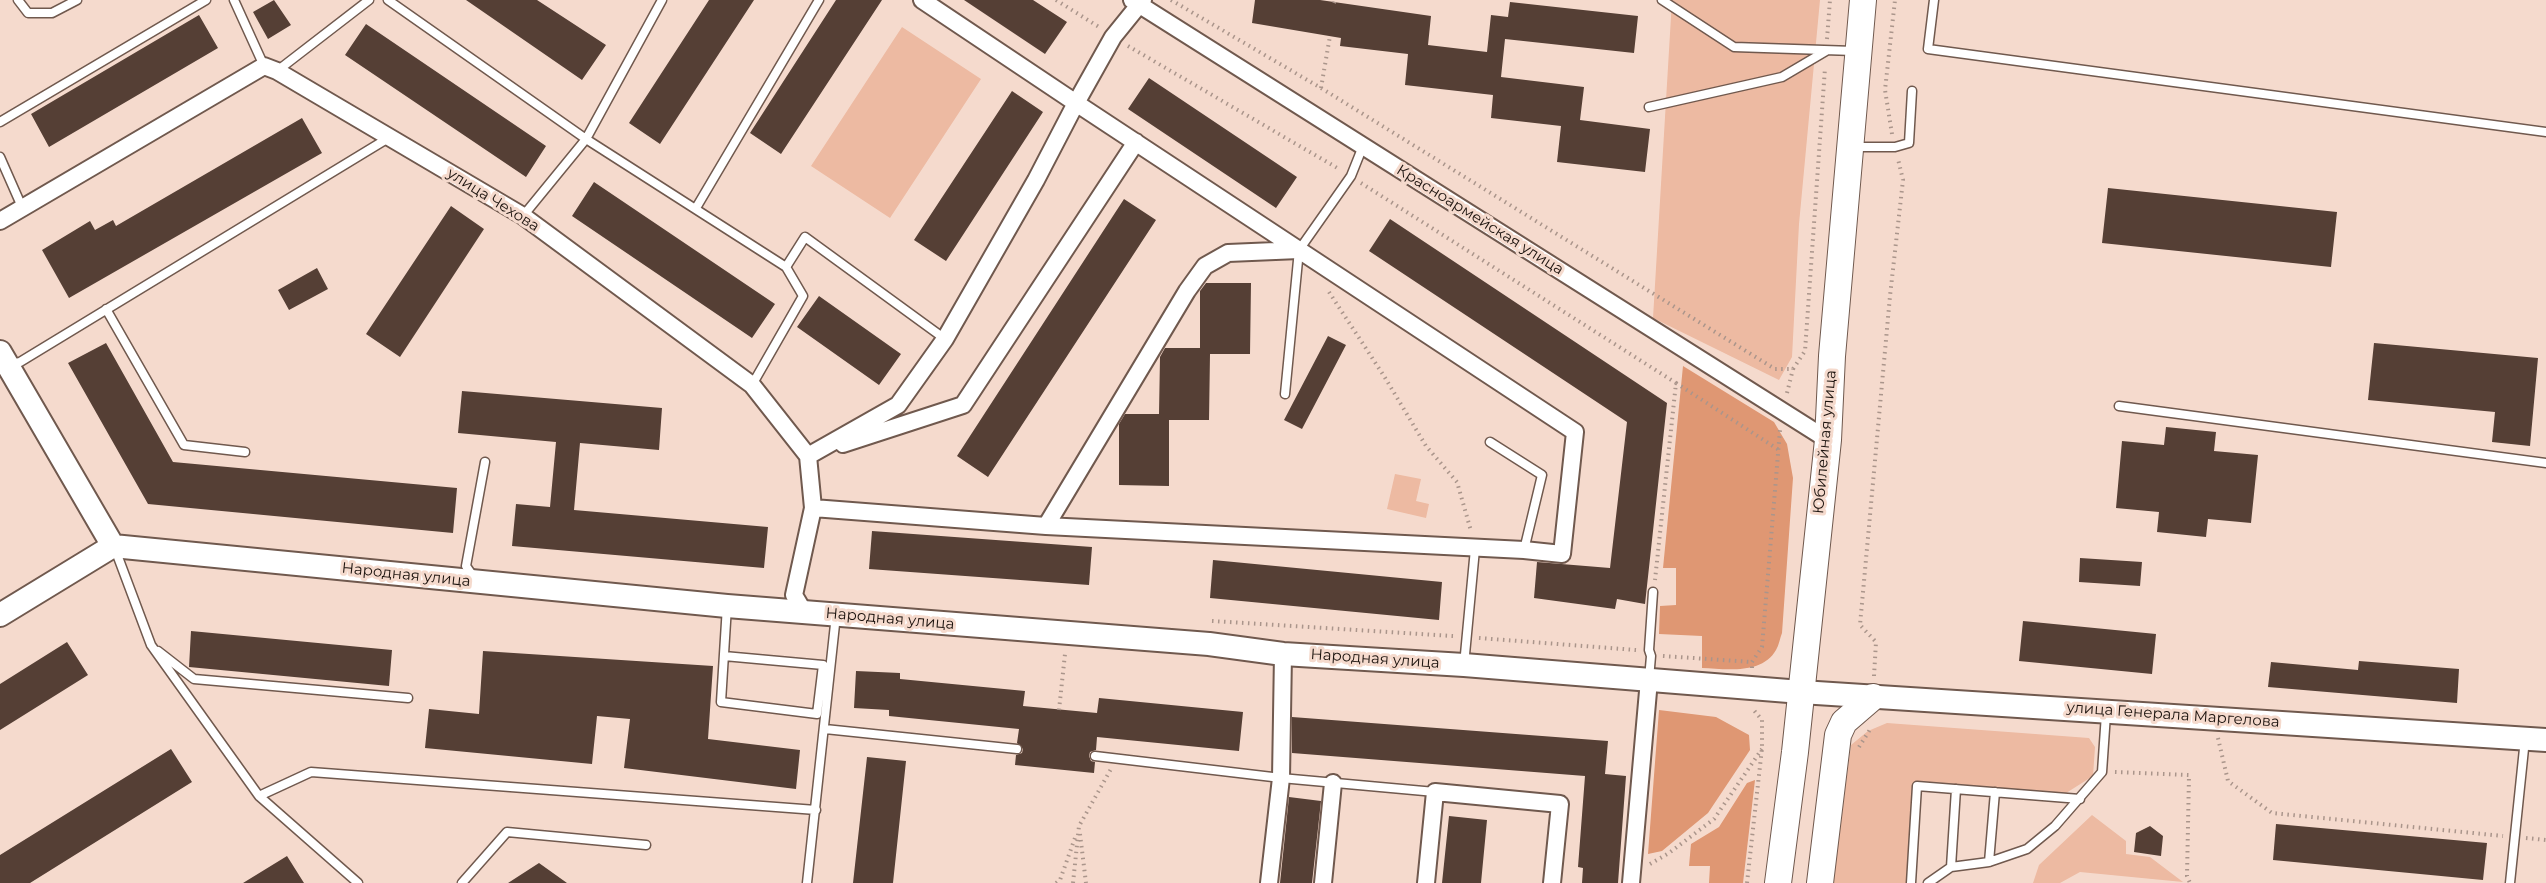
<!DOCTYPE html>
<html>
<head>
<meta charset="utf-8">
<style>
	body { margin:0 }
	canvas { display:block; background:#f5dacd }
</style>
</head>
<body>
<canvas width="2546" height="883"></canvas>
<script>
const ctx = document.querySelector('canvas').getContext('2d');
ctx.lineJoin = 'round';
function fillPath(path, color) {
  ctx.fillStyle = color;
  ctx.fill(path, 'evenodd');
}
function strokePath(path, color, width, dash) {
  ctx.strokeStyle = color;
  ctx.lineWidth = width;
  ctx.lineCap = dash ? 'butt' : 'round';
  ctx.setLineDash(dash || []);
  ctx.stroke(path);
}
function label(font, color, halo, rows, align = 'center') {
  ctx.font = font + ' Montserrat,sans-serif';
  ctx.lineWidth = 6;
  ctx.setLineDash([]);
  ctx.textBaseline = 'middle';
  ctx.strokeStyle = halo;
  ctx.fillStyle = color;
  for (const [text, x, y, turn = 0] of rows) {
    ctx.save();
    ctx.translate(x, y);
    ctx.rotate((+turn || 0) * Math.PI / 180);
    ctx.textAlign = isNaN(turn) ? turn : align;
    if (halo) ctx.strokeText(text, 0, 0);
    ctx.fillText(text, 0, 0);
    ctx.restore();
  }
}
fillPath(new Path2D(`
	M1672 0H1820L1799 224 1792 357 1779 380 1653 318Z
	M902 27 981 79 890 218 811 166Z
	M1395 474 1421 479 1416 501 1429 504 1426 518 1387 509Z
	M1887 723 2089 738 2095 747 2093 776 2063 795 1913 785 1907 883H1833L1851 745 1868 731Z
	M2092 815 2126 841V854L2150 857 2183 882 2080 872 2060 883H2033L2039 865Z`), '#edbaa2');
fillPath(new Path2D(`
	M1683 366 1774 422 1787 444 1793 478 1782 633C1780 638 1779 645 1776 650 1762 675 1725 669 1702 668V636L1659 634 1660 606 1676 605V568H1663Z
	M1659 710 1716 717 1749 735 1750 750 1708 813 1662 851 1648 854Z
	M1755 780 1743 883H1709L1710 866H1689L1691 844 1719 827 1747 783Z`), '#df9773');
fillPath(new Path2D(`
	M274 0 291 25 268 39 253 12Z
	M466 0H537L606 45 582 80Z
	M709 0H754L660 144 629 123Z
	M836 0H882L781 154 750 133Z
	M964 0H1033L1067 22 1045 54Z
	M1255 0H1320L1431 16 1428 45 1487 52 1491 15 1508 17 1510 2 1638 16 1634 53 1505 39 1501 77 1584 87 1580 120 1650 129 1645 172 1557 162 1561 126 1491 118 1493 95 1405 85 1408 54 1340 46 1341 38 1252 23Z
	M199 15 218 48 49 147 31 114Z
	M366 24 546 146 526 177 345 55Z
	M1149 78 1297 177 1276 208 1128 109Z
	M1012 91 1043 112 946 261 914 240Z
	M302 118 322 153 69 298 42 250 90 221 95 230 113 220 116 226Z
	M594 182 775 304 752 338 572 216Z
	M2108 188 2337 212 2331 267 2102 243Z
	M1124 199 1156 220 988 477 957 456Z
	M451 206 484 229 400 357 366 334Z
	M1390 219 1667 403 1645 604 1617 599 1615 609 1534 598 1537 562 1610 568 1627 422 1369 251Z
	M317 268 328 289 289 310 278 290Z
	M1206 283H1251L1250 354H1210L1209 420H1169V486L1119 485V424L1125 414H1159L1160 357 1165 348H1200V291Z
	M819 296 901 354 879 385 797 327Z
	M1328 336 1346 345 1302 429 1284 420Z
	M106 343 173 462 457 488 453 533 148 504 68 363Z
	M2374 343 2538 358 2530 446 2492 442 2495 412 2368 400Z
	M462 391 662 408 659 450 580 443 574 510 768 527 764 568 512 546 516 504 550 507 556 442 458 433Z
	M2166 427 2216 432 2214 451 2258 455 2251 523 2208 519 2206 537 2157 532 2159 512 2116 508 2122 441 2164 445Z
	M872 531 1092 547 1089 585 869 569Z
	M2080 558 2142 562 2140 586 2079 582Z
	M1213 560 1442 582 1439 620 1210 598Z
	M2023 621 2156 634 2152 674 2019 661Z
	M191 631 392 650 389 686 189 667Z
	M67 642 88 675 0 730V684Z
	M483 651 713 666 708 739 800 750 796 789 624 768 630 719 597 716 592 764 425 748 429 709 479 714Z
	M2359 661 2459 669 2457 703 2268 687 2271 662 2358 670Z
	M856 671 900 673V679L1025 691 1023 706 1097 713 1099 698 1243 712 1239 751 1097 737 1096 750 1090 752 1089 756 1091 761 1095 762 1094 773 1015 765 1016 755 1022 753 1023 749 1017 743 1019 729 889 716V710L854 708Z
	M1292 717 1608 741 1605 774 1626 776 1618 883H1582L1583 868 1578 867 1585 776 1292 753Z
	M171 749 192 782 30 883H0V855Z
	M867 757 906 761 893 883H853Z
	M1289 797 1321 801 1312 883H1280Z
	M1449 816 1487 820 1481 883H1442Z
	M2276 824 2487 843 2483 880 2273 860Z
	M2150 826 2163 836 2161 856 2134 852 2136 833Z
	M287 856 304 883H243Z
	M539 863 567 883H508Z`), '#553f35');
const lane = new Path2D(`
	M18 0 28 13H52L77 0
	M234 0 264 66
	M388 0 586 139 786 267 805 237 945 339
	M1662 0 1734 47 1854 51
	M1934 0 1928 49 2546 132
	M277 71 369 0
	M1649 107 1782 77 1826 51
	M0 122 206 0
	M1853 147H1895L1909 143 1912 91
	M0 157 22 207
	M696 208 819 0
	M523 216 586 139 662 0
	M106 309 184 445 245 452
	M8 365 20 362 390 137
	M752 385 803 296 786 267
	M1285 394 1299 250 1351 176 1363 146
	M2119 406 2546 463
	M1490 442 1542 475 1524 550
	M115 549 151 645 259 796 358 883
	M475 579 466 566 485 462
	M158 651 194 679 408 698
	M724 656 823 665 817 714 721 702 727 606
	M1464 665 1475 549
	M1649 679 1651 656 1649 650 1653 592
	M825 729 1017 749
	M1095 756 1281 778 1435 792
	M259 796 311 772 816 810
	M1989 862 1995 792
	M1951 867 1956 789
	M462 883 507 832 646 845
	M807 883 836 615
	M1911 883 1917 786 2080 799
	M1928 883 1951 867 1989 862 2027 849 2055 826 2102 772 2106 714
	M2510 883 2525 739`);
const street = new Path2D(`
	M1132 0 1828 440
	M0 221 264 66 277 71 523 216 752 385 808 456 813 508 794 595 804 612
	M843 444 963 405 1136 142
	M808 456 898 405 945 339 1036 180 1076 103 922 0
	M813 508 1046 526 1524 550 1562 554 1575 432 1076 103 1113 37 1143 0
	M1046 526 1187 291 1205 266 1228 253 1299 250
	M1269 883 1281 778 1283 654
	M1323 883 1333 783
	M1426 883 1435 792 1560 804 1552 883
	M1631 883 1649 680`);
const secondary = new Path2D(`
	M0 352 113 546
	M0 615 113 546 727 606 1209 644 1283 654 1464 665 1801 692 2546 740`);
const primary = new Path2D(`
	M1778 883 1795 752 1828 440 1832 356 1863 0
	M1820 883 1838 735 1844 722 1873 697`);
strokePath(lane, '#70594e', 11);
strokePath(street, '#70594e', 20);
strokePath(secondary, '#70594e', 26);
strokePath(primary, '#70594e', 28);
strokePath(new Path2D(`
	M1056 0 1099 27
	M1171 0 1321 88 1775 369H1793L1805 351 1825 68
	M1334 3 1335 0
	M1827 39 1830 0
	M1128 46 1339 169
	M1321 88 1330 36
	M1892 134 1885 90 1895 0
	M1361 183 1676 383 1655 580
	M1329 292 1384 376 1426 446 1457 482 1471 531
	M1676 383 1779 450
	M1787 393 1793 369
	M1212 621 1453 636
	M1479 638 1636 650
	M1663 656 1752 662
	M1752 668V662L1762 647 1780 430
	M1874 676 1876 642 1860 625 1890 296 1903 180 1898 159
	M1059 710 1065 654
	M2218 738 2228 781 2272 813 2503 836
	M1859 747 1871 728
	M2115 772 2189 775 2187 876 2190 883
	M1080 834 1086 883
	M2526 838 2546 840
	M1650 864 1669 853 1714 819 1762 749
	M1056 883 1060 880 1076 835
	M1073 883 1079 826 1111 769
	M1747 883 1762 748V720L1752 708`), '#aa958b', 4, [1.5, 4.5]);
strokePath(lane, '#fff', 8);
strokePath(street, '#fff', 16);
strokePath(secondary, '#fff', 22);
strokePath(primary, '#fff', 26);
label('15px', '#1b120d', '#f5dacd', [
	["улица Чехова",493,200,32],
	["Красноармейская улица",1480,220,32],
	["Юбилейная улица",1825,442,-85],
	["Народная улица",406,575,6],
	["Народная улица",890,619,5],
	["Народная улица",1375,659,4],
	["улица Генерала Маргелова",2173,715,4]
]);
</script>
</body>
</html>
